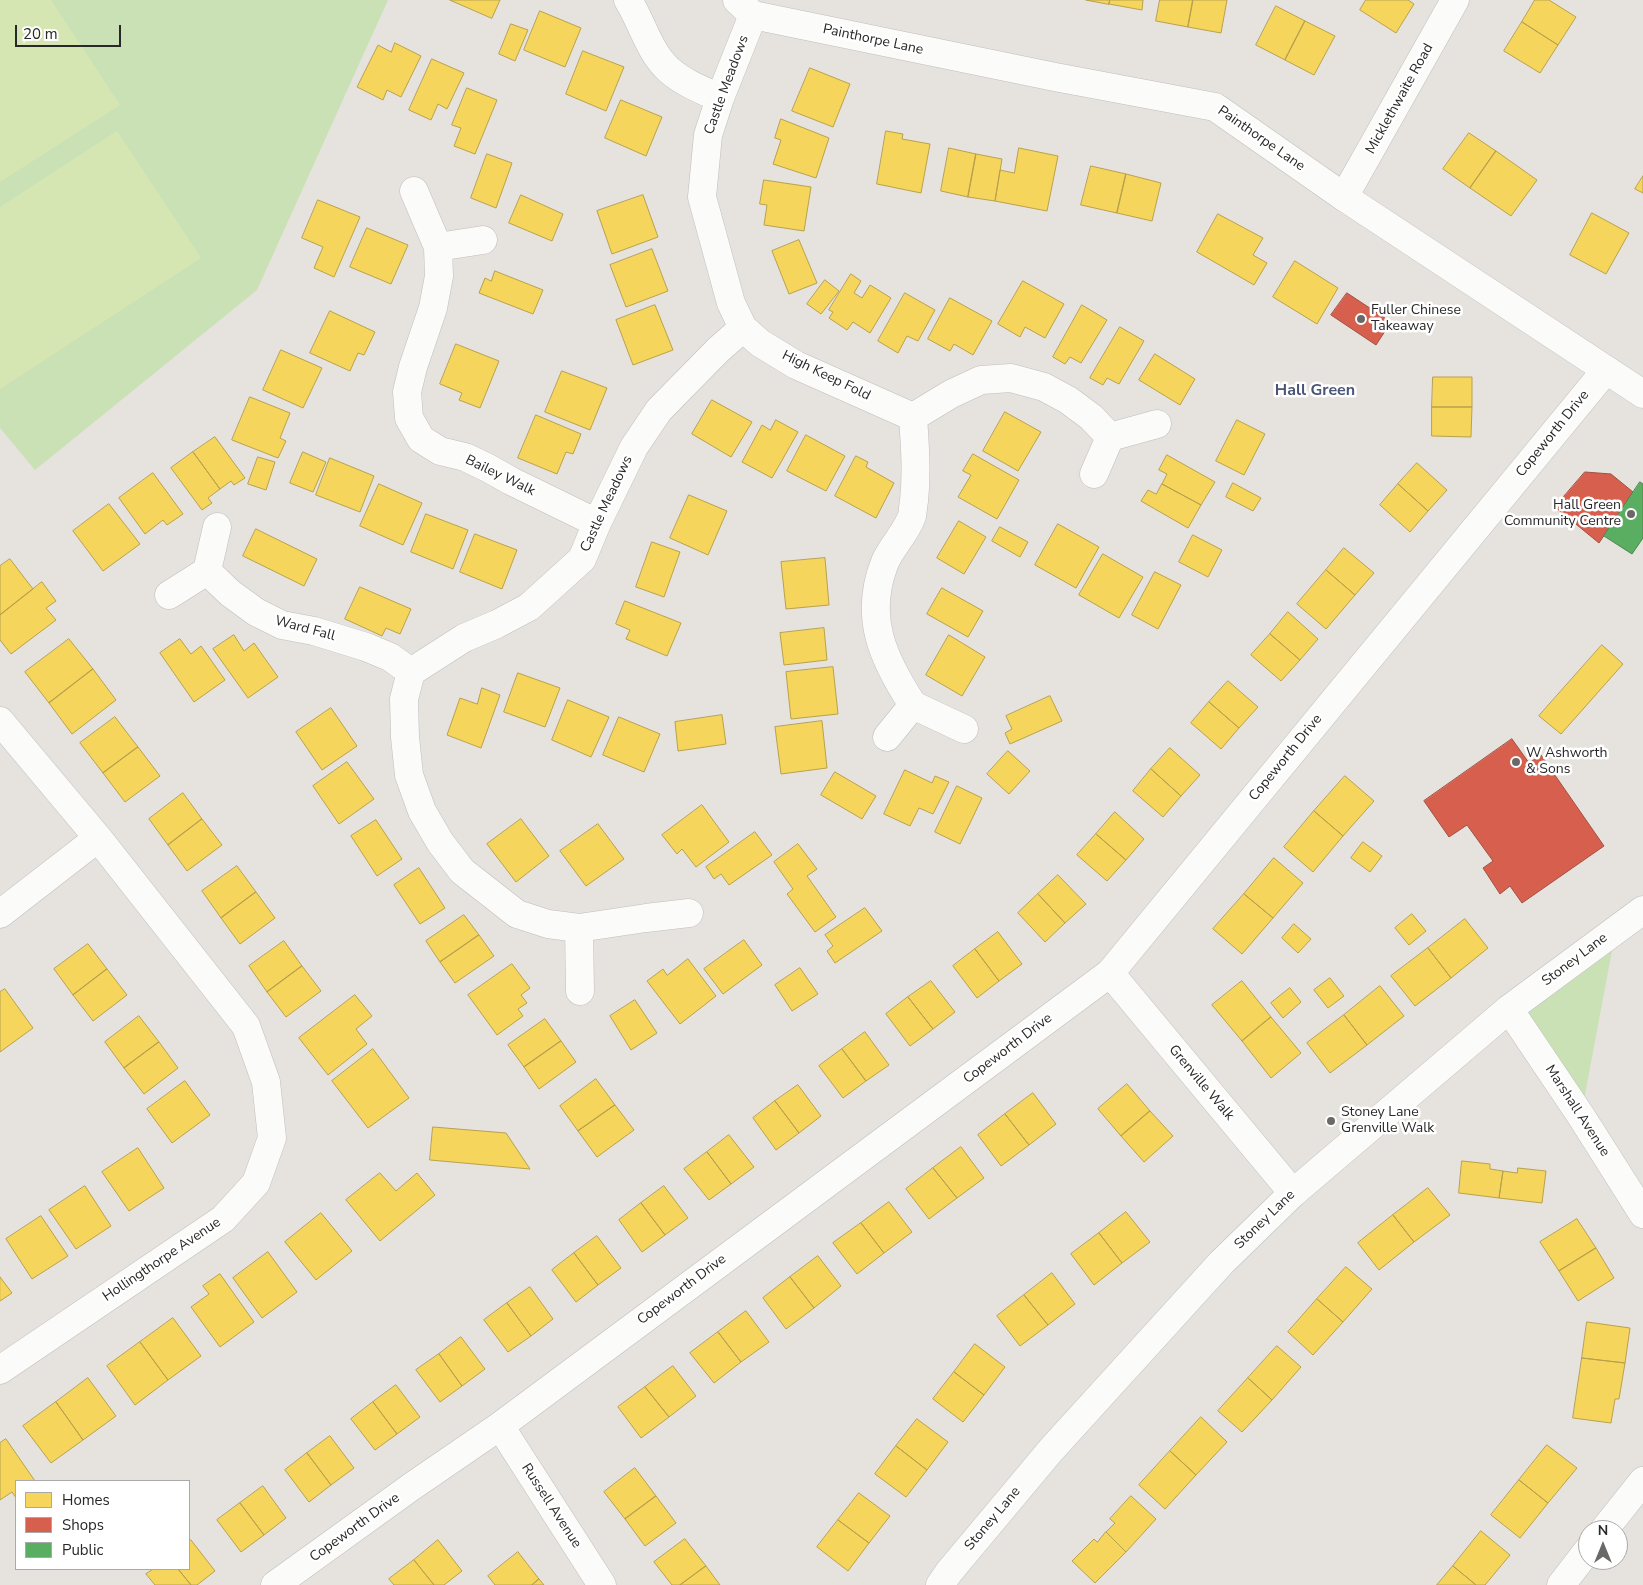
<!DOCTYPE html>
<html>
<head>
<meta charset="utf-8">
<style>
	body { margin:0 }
	#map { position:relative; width:1643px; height:1585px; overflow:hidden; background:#e6e2dd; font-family:"Nunito Sans",sans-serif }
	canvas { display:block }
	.legend { position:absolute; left:15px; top:1480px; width:175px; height:90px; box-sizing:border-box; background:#fff; border:1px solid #a9a9a9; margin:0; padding:6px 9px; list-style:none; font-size:15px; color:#282828 }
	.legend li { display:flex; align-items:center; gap:10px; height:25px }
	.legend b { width:25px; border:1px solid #a9a9a9 }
	.north { position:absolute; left:1578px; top:1520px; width:50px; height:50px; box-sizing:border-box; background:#fff; border:1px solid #a9a9a9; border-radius:50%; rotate:0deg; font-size:14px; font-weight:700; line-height:20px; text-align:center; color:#282828 }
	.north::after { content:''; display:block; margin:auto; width:18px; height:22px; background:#6a6967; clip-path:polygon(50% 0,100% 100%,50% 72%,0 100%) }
	.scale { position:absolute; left:15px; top:25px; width:106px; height:22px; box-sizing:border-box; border:2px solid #282828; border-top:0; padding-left:6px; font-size:15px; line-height:18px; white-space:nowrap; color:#282828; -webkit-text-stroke:4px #fff; paint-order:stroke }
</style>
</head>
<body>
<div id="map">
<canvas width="1643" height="1585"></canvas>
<ul class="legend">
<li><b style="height:14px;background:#f6d55c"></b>Homes</li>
<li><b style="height:14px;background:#d6604d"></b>Shops</li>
<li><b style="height:14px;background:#5aae61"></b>Public</li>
</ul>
<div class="north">N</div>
<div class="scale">20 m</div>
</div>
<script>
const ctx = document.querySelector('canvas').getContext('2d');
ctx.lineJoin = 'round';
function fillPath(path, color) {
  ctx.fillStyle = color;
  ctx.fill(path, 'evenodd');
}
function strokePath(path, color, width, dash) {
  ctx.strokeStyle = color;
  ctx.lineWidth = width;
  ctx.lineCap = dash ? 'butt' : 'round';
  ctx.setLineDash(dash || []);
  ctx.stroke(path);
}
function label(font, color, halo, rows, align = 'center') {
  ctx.font = font + ' "Nunito Sans",sans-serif';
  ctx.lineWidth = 5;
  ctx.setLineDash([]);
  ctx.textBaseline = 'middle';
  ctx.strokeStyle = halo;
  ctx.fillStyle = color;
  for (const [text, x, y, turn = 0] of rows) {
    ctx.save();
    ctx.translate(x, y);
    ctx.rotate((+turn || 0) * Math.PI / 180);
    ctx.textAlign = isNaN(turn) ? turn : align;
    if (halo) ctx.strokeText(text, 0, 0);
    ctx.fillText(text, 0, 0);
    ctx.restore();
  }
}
fillPath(new Path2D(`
	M0 0H388L257 290 35 470 0 428Z
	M1616 929 1581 1116 1509 1009Z`), '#cae1b5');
fillPath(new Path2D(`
	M0 0H51L120 105 0 182Z
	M117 131 201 258 0 389V207Z`), '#d6e6b3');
const homes = new Path2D(`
	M450 0H500L492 18Z
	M1086 0H1110L1109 4Z
	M1110 0H1143L1142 10 1109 4Z
	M1160 0H1193L1188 27 1156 21Z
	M1193 0H1227L1221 33 1188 27Z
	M1366 0H1408L1414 4 1396 33 1360 10Z
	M1535 0H1549L1576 17 1558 45 1522 22Z
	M1276 6 1305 21 1285 60 1256 45Z
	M540 11 581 28 565 67 524 50Z
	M1305 21 1335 36 1314 75 1285 60Z
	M1522 22 1558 45 1540 73 1504 51Z
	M511 24 528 30 515 61 499 54Z
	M395 43 421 56 401 97 387 90 383 100 357 87 378 45 391 52Z
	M583 51 624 67 606 111 566 94Z
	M432 59 464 73 447 109 438 104 431 120 409 110Z
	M810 68 850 84 833 127 792 111Z
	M467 88 497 100 475 154 454 146 461 128 452 125Z
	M621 100 662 117 646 156 605 138Z
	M781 119 829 138 816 178 773 164 781 140 775 138Z
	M886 131 903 134 902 139 930 144 921 193 877 184Z
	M1469 133 1496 151 1470 188 1443 169Z
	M949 148 976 154 968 197 941 191Z
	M1019 148 1058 156 1047 211 995 201 1000 170 1014 173Z
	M1496 151 1537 180 1511 216 1470 188Z
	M487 154 512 163 496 208 471 198Z
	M976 154 1002 159 995 201 968 197Z
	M1091 166 1126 174 1117 213 1081 205Z
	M1126 174 1161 183 1152 221 1117 213Z
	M1643 176V193L1635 189Z
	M764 180 811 187 804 231 764 225 767 205 760 204Z
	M521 195 563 214 552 241 509 223Z
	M643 195 658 237 612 254 597 211Z
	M318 200 360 217 334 277 314 268 323 247 302 238Z
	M1592 213 1629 233 1606 274 1570 255Z
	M1218 214 1263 238 1253 255 1267 263 1254 285 1197 252Z
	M367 228 408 245 391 284 350 267Z
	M799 240 817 283 789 294 772 251Z
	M652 249 668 291 626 307 610 265Z
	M1295 261 1338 288 1317 324 1273 297Z
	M495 271 543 290 533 314 479 293 485 278 491 281Z
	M851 274 861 281 854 293 862 298 870 285 891 298 870 333 853 322 847 330 829 318 833 312 829 310Z
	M825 280 839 291 821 314 807 304Z
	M1023 281 1064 304 1045 338 1025 327 1020 337 998 324Z
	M905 293 935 310 918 341 907 336 898 353 878 341Z
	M950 298 992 321 973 355 954 344 950 351 928 339Z
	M655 305 673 350 633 365 616 320Z
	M1082 305 1107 320 1081 363 1070 357 1065 364 1053 357Z
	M330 311 375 332 364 355 358 353 350 371 310 353Z
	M1120 327 1144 341 1119 384 1107 378 1103 385 1090 378Z
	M456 344 499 361 480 408 459 400 462 393 440 384Z
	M281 350 322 368 303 408 263 390Z
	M1155 354 1195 379 1180 405 1139 380Z
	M562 371 607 388 590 430 545 412Z
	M1433 377H1472V407H1432Z
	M250 397 290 413 280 438 286 441 278 458 232 440Z
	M712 400 752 422 731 457 692 434Z
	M1432 407H1472L1471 437 1432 436Z
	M1005 412 1041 432 1018 471 983 451Z
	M536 415 581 434 573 454 566 452 557 474 518 458Z
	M776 420 798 432 772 478 742 462 762 425 770 430Z
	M1237 420 1265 434 1244 475 1216 461Z
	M806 435 845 456 826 491 787 471Z
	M215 437 245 478 234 485 231 481 220 489 193 452Z
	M193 452 220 489 208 498 212 503 202 510 171 468Z
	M303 452 326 462 313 492 290 483Z
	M973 454 1019 480 997 519 958 497 971 475 963 471Z
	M1167 455 1215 482 1201 505 1162 484 1167 474 1159 470Z
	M856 456 868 462 866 467 894 483 876 518 835 496Z
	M258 457 275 462 266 490 248 484Z
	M330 458 374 476 360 512 316 495Z
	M1417 463 1447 490 1428 511 1398 484Z
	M153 473 183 514 167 525 163 520 145 534 119 498Z
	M1233 483 1261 498 1253 511 1226 497Z
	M379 484 422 503 403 545 360 526Z
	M1162 484 1201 505 1188 528 1141 501 1148 490 1156 494Z
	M1398 484 1428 511 1410 532 1380 505Z
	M689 495 727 511 708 555 670 538Z
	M109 504 140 544 103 571 73 531Z
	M426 514 468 530 453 569 411 552Z
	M959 521 986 537 964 574 937 558Z
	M1058 524 1099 547 1076 588 1035 565Z
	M1000 527 1028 542 1020 557 992 541Z
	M256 529 317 559 304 586 243 556Z
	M475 534 517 550 502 589 460 572Z
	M1193 535 1222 550 1208 577 1179 562Z
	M652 542 680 552 664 597 636 587Z
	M1344 548 1374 573 1355 595 1326 570Z
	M1103 554 1143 577 1119 618 1079 595Z
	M825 558 829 605 786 609 781 562Z
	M10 559 33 589 0 615V566Z
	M1326 570 1355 595 1326 629 1297 604Z
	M1155 572 1181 585 1158 629 1132 615Z
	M42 582 56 601 46 608 56 620 11 654 0 640V615Z
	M360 587 411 609 400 634 386 628 382 636 345 619Z
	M942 588 983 611 968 637 927 614Z
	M625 601 681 623 667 656 626 639 630 630 616 624Z
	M1288 612 1318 639 1300 660 1270 634Z
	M824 628 827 660 784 665 780 633Z
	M1270 634 1300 660 1281 681 1251 655Z
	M234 635 244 651 254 643 278 677 248 698 213 649Z
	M949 635 985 657 962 696 926 675Z
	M69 639 93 669 49 703 25 672Z
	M180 639 191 654 201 646 225 680 194 702 160 653Z
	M1602 645 1623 664 1561 734 1539 716Z
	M833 667 838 714 791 719 786 672Z
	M93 669 116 700 72 734 49 703Z
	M518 673 560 688 545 727 504 712Z
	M1228 681 1258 707 1239 728 1209 702Z
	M482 688 500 695 481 748 447 735 460 698 477 704Z
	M1050 696 1062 721 1010 744 1005 733 1012 729 1006 716Z
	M568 700 609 717 591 757 552 740Z
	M1209 702 1239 728 1221 749 1191 723Z
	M331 708 357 746 322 770 296 732Z
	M722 715 726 744 678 751 675 722Z
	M115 717 138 747 103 773 80 743Z
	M619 717 660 734 644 772 603 755Z
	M822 721 827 768 781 774 775 727Z
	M138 747 160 776 125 802 103 773Z
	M1170 748 1200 775 1181 796 1151 769Z
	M1008 751 1030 771 1009 794 987 774Z
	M347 762 374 799 339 824 313 786Z
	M1151 769 1181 796 1163 817 1133 791Z
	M905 770 932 783 935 776 949 782 933 814 919 808 910 826 884 814Z
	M835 772 876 796 862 819 821 795Z
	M1345 776 1374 801 1343 836 1314 811Z
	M957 786 982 798 960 844 935 832Z
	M183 793 202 819 168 845 149 819Z
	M702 805 729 842 696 867 682 849 677 854 662 835Z
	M1314 811 1343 836 1313 872 1284 847Z
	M1115 812 1144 839 1126 860 1096 834Z
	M202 819 222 845 187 871 168 845Z
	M521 819 549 856 516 882 487 844Z
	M376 820 402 859 377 876 351 836Z
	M598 824 624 859 586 886 560 851Z
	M755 832 772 855 729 885 721 874 714 879 706 867Z
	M1096 834 1126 860 1107 881 1077 855Z
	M1363 842 1382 856 1370 872 1351 858Z
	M798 844 817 869 807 876 836 917 815 932 787 894 793 889 774 862Z
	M1274 858 1303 883 1273 918 1244 894Z
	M237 866 256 892 221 918 202 891Z
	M419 868 445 908 420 924 394 885Z
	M1058 875 1086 904 1065 923 1038 894Z
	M256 892 275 918 240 944 221 918Z
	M1038 894 1065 923 1045 942 1018 913Z
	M1244 894 1273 918 1242 954 1213 929Z
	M865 908 882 931 835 963 827 951 833 946 825 935Z
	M1412 914 1426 931 1409 945 1395 928Z
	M464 915 479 935 440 962 426 941Z
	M1465 919 1488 948 1451 978 1428 948Z
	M1294 924 1311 939 1298 953 1282 938Z
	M998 932 1022 964 999 981 975 949Z
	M479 935 494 956 455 983 440 962Z
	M744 940 762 965 723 994 704 969Z
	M284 941 302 966 267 992 249 966Z
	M88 944 107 969 73 995 54 969Z
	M1428 948 1451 978 1415 1006 1391 976Z
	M975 949 999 981 977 998 953 966Z
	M688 959 716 996 680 1024 647 981 663 969 667 975Z
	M512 964 530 988 521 995 527 1003 518 1009 523 1016 497 1035 468 995Z
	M302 966 321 991 286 1017 267 992Z
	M800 968 818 994 792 1011 775 985Z
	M107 969 127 995 93 1021 73 995Z
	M1330 978 1344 996 1328 1008 1314 990Z
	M931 981 955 1012 933 1029 908 997Z
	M1242 981 1271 1017 1242 1041 1212 1005Z
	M1380 986 1404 1016 1367 1045 1344 1015Z
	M1290 988 1301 1002 1283 1018 1271 1003Z
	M5 989 33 1028 0 1052V992Z
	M355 995 372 1016 356 1029 367 1044 328 1075 299 1038Z
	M908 997 933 1029 910 1046 886 1014Z
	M635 1000 657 1033 631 1050 610 1016Z
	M1344 1015 1367 1045 1330 1073 1307 1043Z
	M139 1016 159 1042 124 1068 105 1042Z
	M1271 1017 1301 1053 1271 1078 1242 1041Z
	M545 1019 561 1041 524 1067 508 1045Z
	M865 1032 889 1065 866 1081 842 1049Z
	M561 1041 576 1062 539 1089 524 1067Z
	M159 1042 178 1068 144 1094 124 1068Z
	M373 1049 409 1098 368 1128 332 1081Z
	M842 1049 866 1081 843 1098 819 1066Z
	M596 1079 615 1105 578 1131 560 1106Z
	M185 1081 210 1115 172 1143 147 1109Z
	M1127 1084 1150 1111 1121 1136 1098 1109Z
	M798 1085 821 1116 799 1133 775 1101Z
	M1033 1093 1056 1124 1029 1145 1005 1114Z
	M775 1101 799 1133 776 1150 753 1118Z
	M615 1105 634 1130 597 1157 578 1131Z
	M1150 1111 1173 1136 1144 1162 1121 1136Z
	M1005 1114 1029 1145 1001 1166 978 1135Z
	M433 1127 506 1133 530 1169 430 1160Z
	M729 1135 754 1167 731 1184 707 1152Z
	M961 1147 984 1178 957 1198 933 1168Z
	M138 1148 164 1188 129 1211 102 1172Z
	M707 1152 731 1184 709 1200 684 1169Z
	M1462 1161 1490 1164V1169L1503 1171 1499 1198 1459 1193Z
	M933 1168 957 1198 929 1219 906 1189Z
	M1518 1168 1546 1171 1542 1203 1499 1198 1503 1171 1517 1173Z
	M380 1173 396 1191 417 1173 435 1195 380 1241 346 1200Z
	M85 1186 111 1226 76 1249 49 1210Z
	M664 1186 688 1218 665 1235 641 1203Z
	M1428 1188 1450 1215 1414 1242 1393 1215Z
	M889 1202 912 1232 884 1253 861 1223Z
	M641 1203 665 1235 642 1252 619 1220Z
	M1126 1212 1150 1242 1122 1263 1099 1233Z
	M321 1213 352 1251 316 1280 285 1242Z
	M1393 1215 1414 1242 1379 1270 1358 1243Z
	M41 1216 68 1256 32 1279 6 1239Z
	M1577 1219 1596 1248 1559 1271 1540 1242Z
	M861 1223 884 1253 857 1274 833 1243Z
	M1099 1233 1122 1263 1094 1285 1071 1254Z
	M597 1236 621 1268 598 1285 574 1253Z
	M1596 1248 1614 1278 1578 1301 1559 1271Z
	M268 1252 297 1292 262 1318 233 1278Z
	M574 1253 598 1285 576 1302 552 1270Z
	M818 1256 841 1286 814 1308 790 1277Z
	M1346 1267 1372 1289 1343 1322 1317 1299Z
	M1052 1273 1075 1304 1048 1325 1024 1295Z
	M220 1274 254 1322 220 1347 191 1307 209 1294 203 1286Z
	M0 1277 12 1293 0 1301Z
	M790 1277 814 1308 786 1329 763 1298Z
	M530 1287 553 1319 531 1336 507 1303Z
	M1024 1295 1048 1325 1020 1346 997 1316Z
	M1317 1299 1343 1322 1313 1355 1288 1332Z
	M507 1303 531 1336 508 1352 484 1320Z
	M746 1311 769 1342 741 1362 718 1332Z
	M173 1318 201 1356 168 1380 140 1342Z
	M1587 1322 1630 1328 1625 1363 1582 1358Z
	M718 1332 741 1362 714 1383 690 1353Z
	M461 1337 485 1369 462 1386 439 1354Z
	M140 1342 168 1380 135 1405 107 1366Z
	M975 1344 1005 1367 984 1395 954 1372Z
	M1277 1346 1301 1367 1272 1400 1248 1378Z
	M439 1354 462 1386 440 1402 416 1370Z
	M1582 1358 1625 1363 1619 1399H1615L1611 1423 1573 1418Z
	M673 1366 696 1396 669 1417 645 1387Z
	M954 1372 984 1395 963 1422 933 1399Z
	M88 1378 116 1416 83 1440 56 1402Z
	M1248 1378 1272 1400 1242 1432 1218 1411Z
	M396 1385 420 1417 397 1434 373 1402Z
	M645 1387 669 1417 641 1438 618 1407Z
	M56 1402 83 1440 51 1463 23 1426Z
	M373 1402 397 1434 375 1450 351 1419Z
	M1201 1417 1227 1442 1196 1475 1170 1451Z
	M917 1419 948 1442 927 1470 896 1446Z
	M330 1436 354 1468 331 1485 307 1453Z
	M6 1439 35 1481H16V1498L12 1492 0 1500V1443Z
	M1547 1445 1577 1468 1548 1503 1519 1480Z
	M896 1446 927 1470 906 1497 875 1474Z
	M1170 1451 1196 1475 1165 1509 1139 1485Z
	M307 1453 331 1485 309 1502 285 1470Z
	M635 1468 656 1496 625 1519 604 1492Z
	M1519 1480 1548 1503 1520 1538 1491 1515Z
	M263 1486 286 1518 264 1535 240 1503Z
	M859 1493 890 1516 869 1543 838 1520Z
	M656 1496 676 1523 645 1546 625 1519Z
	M1131 1496 1156 1519 1126 1552 1106 1532 1115 1523 1110 1519Z
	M240 1503 264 1535 241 1552 217 1520Z
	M838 1520 869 1543 848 1571 817 1547Z
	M1481 1531 1510 1555 1485 1585H1476L1453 1566Z
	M1106 1532 1126 1552 1095 1583 1072 1561 1094 1539 1097 1542Z
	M685 1539 706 1566 680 1585H672L654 1562Z
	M191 1540 215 1571 197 1585H191L178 1569H189V1541Z
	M438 1540 462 1571 444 1585H434L414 1560Z
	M518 1552 539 1579 532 1585H495L488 1576Z
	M414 1560 434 1585H394L389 1579Z
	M706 1566 720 1585H680Z
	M1453 1566 1476 1585H1437Z
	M154 1569H178L191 1585H155L146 1574Z
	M539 1579 544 1585H532Z`);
fillPath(homes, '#f6d55c');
strokePath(homes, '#b8a14c', 1);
const shops = new Path2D(`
	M1347 293 1391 322 1376 345 1331 315Z
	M1585 472 1611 474 1633 492 1599 543 1555 507Z
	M1512 739 1529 763 1541 755 1604 846 1522 903 1510 886 1500 894 1483 868 1493 861 1467 825 1449 837 1424 801Z`);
fillPath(shops, '#d6604d');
strokePath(shops, '#a24f42', 1);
const public = new Path2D(`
	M1640 482 1643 484V538L1632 554 1604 536Z`);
fillPath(public, '#5aae61');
strokePath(public, '#4b8650', 1);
const street = new Path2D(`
	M628 0C642 22 649 52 669 70 684 83 702 90 720 98
	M753 15 720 98 708 135 702 197 731 303 743 328 760 343 796 365 913 417
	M414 191 438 247 439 276 433 308 413 367 407 392 409 418 421 439 440 451 465 457 488 468 511 481 597 523
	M1344 197 1455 0
	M438 247 483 240
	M913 417C915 445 917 473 914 501 913 505 913 511 912 516 906 533 892 546 885 562 863 617 883 659 913 705
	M913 417 951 394 981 380 1011 378 1044 387 1068 400 1091 417 1110 437
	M1094 474 1110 437 1157 424
	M207 571 230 593 256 612 282 625 314 631 366 647 390 657 411 672
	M169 595 207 571 217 527
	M0 721 98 838 246 1026 266 1082 272 1138 256 1183 223 1219 0 1370
	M887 737 913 705 964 729
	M689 913 646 918 579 928 548 924 517 914 462 871 440 842 422 811 409 775 405 737 404 699 411 672 464 638 497 624 529 607 582 559 597 523 634 447 659 410 718 350 743 328
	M0 914 98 838
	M579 928 580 991
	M1110 973 1293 1193
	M1509 1009 1581 1116 1643 1214
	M500 1426 602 1585
	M1604 1530 1643 1481
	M275 1585 411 1487 500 1426 1110 973 1606 370
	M1561 1585 1588 1550`);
const secondary = new Path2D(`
	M737 0 753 15 1055 77 1215 107 1344 197 1643 394
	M940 1585 949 1572 1051 1450 1221 1263 1293 1193 1509 1009 1643 910`);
strokePath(street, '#bfbebf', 29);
strokePath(secondary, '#bfbebf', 29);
strokePath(street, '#fbfbfa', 28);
strokePath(secondary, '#fbfbfa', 28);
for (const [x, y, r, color] of [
	[1361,319,5,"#6a6967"],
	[1631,514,5,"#6a6967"],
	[1516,762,5,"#6a6967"],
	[1331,1121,5,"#6a6967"]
]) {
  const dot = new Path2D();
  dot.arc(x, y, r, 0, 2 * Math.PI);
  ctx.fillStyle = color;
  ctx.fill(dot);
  strokePath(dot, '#fff', 2);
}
label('14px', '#282828', '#fff', [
	["Painthorpe Lane",873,40,12],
	["Castle Meadows",727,85,-70],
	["Micklethwaite Road",1400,99,-61],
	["Painthorpe Lane",1261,139,35],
	["High Keep Fold",826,376,26],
	["Copeworth Drive",1553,434,-51],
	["Bailey Walk",500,476,26],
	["Castle Meadows",607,504,-65],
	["Ward Fall",305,629,15],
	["Copeworth Drive",1286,758,-51],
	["Stoney Lane",1575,960,-37],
	["Copeworth Drive",1008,1049,-37],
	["Grenville Walk",1201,1083,50],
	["Marshall Avenue",1577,1111,57],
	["Stoney Lane",1265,1220,-44],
	["Hollingthorpe Avenue",162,1260,-34],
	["Copeworth Drive",682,1290,-37],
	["Russell Avenue",551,1506,57],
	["Stoney Lane",993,1519,-50],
	["Copeworth Drive",355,1528,-36]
]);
label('14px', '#282828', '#fff', [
	["Fuller Chinese",1371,311],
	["Takeaway",1371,327],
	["Hall Green",1621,506,"right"],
	["Community Centre",1621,522,"right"],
	["W Ashworth",1526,754],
	["& Sons",1526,770],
	["Stoney Lane",1341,1113],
	["Grenville Walk",1341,1129]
], 'left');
label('bold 16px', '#495477', '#fff', [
	["Hall Green",1315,391]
]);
</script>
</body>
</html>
